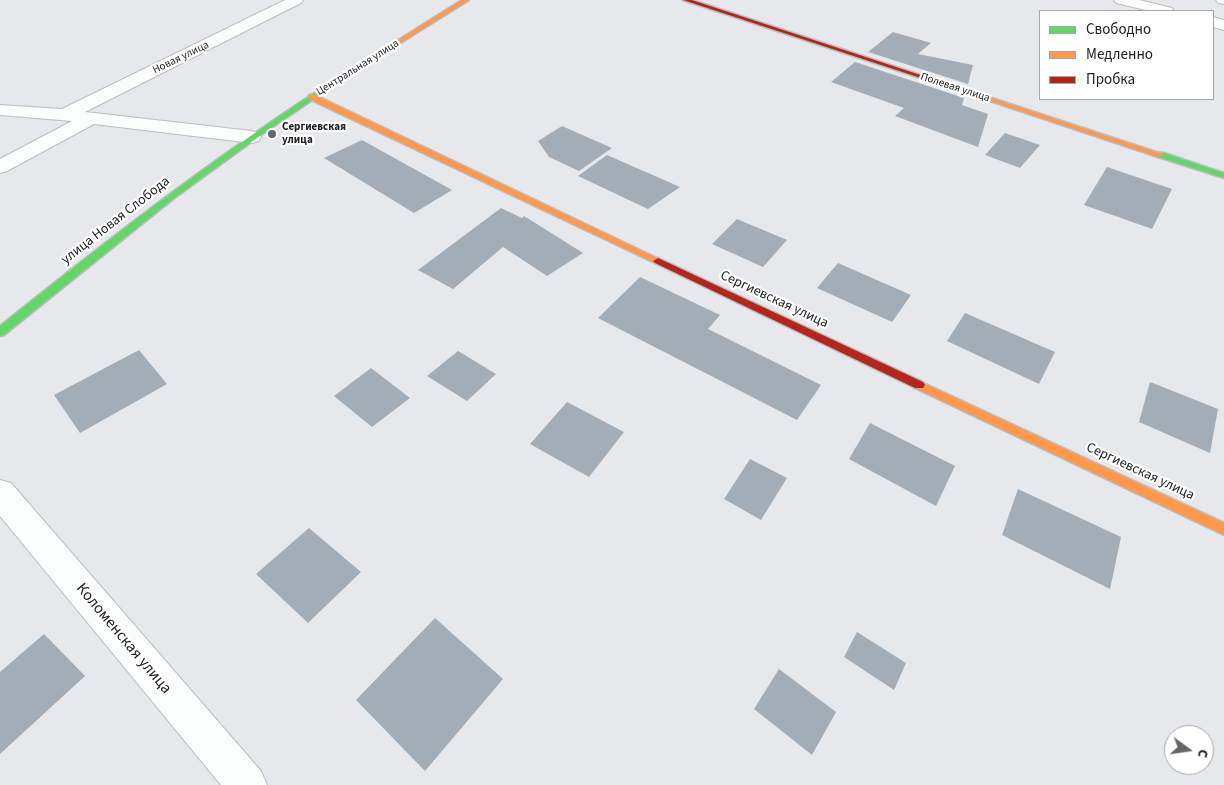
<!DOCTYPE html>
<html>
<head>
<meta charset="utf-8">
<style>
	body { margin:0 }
	#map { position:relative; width:1224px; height:785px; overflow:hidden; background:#e6e8eb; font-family:"Source Sans 3",sans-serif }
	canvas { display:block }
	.legend { position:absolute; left:1039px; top:10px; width:175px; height:90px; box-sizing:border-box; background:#fff; border:1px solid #a6a7a7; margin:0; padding:6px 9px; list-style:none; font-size:15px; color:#212223 }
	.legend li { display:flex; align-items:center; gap:10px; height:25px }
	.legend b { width:25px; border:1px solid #a6a7a7 }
	.north { position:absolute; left:1164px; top:725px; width:50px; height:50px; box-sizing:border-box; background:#fff; border:1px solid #a6a7a7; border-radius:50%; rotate:104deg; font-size:14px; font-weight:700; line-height:20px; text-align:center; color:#212223 }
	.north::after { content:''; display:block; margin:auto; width:18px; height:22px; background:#666769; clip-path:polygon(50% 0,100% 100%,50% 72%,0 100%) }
</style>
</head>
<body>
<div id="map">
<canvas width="1224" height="785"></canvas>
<ul class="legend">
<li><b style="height:6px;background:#63d668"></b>Свободно</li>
<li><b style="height:6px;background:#ff974d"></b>Медленно</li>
<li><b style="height:6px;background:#b3261e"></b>Пробка</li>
</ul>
<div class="north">С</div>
</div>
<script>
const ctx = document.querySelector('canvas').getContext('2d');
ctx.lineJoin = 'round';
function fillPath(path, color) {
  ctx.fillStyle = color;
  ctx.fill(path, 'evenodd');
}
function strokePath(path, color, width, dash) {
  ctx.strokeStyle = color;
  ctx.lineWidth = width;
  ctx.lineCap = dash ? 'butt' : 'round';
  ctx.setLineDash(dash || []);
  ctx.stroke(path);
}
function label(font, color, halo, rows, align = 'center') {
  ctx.font = font + ' "Source Sans 3",sans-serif';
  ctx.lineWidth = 4.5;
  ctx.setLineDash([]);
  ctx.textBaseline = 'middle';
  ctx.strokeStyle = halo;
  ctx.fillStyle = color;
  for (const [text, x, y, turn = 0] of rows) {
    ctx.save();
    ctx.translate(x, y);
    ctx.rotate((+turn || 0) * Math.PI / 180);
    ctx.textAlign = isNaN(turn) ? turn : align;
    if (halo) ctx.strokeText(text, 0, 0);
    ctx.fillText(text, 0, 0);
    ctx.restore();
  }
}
fillPath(new Path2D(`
	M893 32 931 43 918 54 973 65 968 84 868 52Z
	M855 62 964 98 962 105 988 114 978 147 895 116 904 108 831 82Z
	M562 126 612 148 579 171 549 157 538 141Z
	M1005 133 1040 145 1020 168 985 155Z
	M362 140 452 190 414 213 324 158Z
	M607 155 680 187 648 209 578 176Z
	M1107 167 1172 189 1152 229 1084 205Z
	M501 208 522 218 524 216 583 253 547 276 503 247 453 289 418 270Z
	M737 219 787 240 763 267 712 244Z
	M838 263 911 295 892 322 817 288Z
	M640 277 720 315 708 329 821 385 797 420 598 318Z
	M965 313 1055 352 1039 384 947 341Z
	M139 350 167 384 80 433 54 395Z
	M458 351 496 374 467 401 427 376Z
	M371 368 410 398 372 427 334 396Z
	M1150 382 1218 409 1210 453 1139 422Z
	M567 402 624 432 589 477 530 444Z
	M870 423 955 466 936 506 849 459Z
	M750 459 787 478 761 520 724 499Z
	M1018 489 1121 537 1110 589 1002 535Z
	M309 528 361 572 308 623 256 574Z
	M435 618 503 679 425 771 356 700Z
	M857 632 906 663 894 690 844 657Z
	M44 634 85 676 0 754V672Z
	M779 669 836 712 812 755 754 709Z`), '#a3adb8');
const street = new Path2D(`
	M285 0H303L301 3 85 112 252 131 259 133 261 137 259 141 252 143 94 124 7 171 0 173V159L72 121 0 115V105L62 109Z
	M1114 0H1139L1172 8 1174 11H1150L1116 3Z
	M1216 0H1224V4L1218 3Z
	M1213 17 1224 20V30L1213 27Z
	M0 480 11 483 261 771 267 785H221L0 516Z`);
const fast = new Path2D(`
	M347 72 352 73 261 135 173 199 4 335 0 336V326C112 236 225 149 347 72Z
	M1158 153H1164L1224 173V178L1158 157Z`);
const slow = new Path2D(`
	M462 0H469L351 74 346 73Z
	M945 84H949L1165 155 1158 157 945 86Z
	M309 95H315L663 261 661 263H655L309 99Z
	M919 381 1224 523V535L915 388 913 385 915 382Z`);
const jam = new Path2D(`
	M683 0H692L951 85 945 86Z
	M658 258 923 382 925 385 923 388H915L655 263 653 261Z`);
strokePath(street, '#bcbdbf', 2);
strokePath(fast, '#bcbdbf', 3);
strokePath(slow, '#bcbdbf', 3);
strokePath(jam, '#bcbdbf', 3);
fillPath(street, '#fbfcfc');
fillPath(fast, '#63d668');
fillPath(slow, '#ff974d');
fillPath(jam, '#b3261e');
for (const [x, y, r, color] of [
	[272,134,5,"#666769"]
]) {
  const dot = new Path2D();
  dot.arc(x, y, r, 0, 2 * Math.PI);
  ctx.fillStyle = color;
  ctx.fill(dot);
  strokePath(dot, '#fff', 2);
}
label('11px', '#212223', '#fff', [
	["Новая улица",181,58,-26],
	["Центральная улица",358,68,-32],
	["Полевая улица",955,88,18]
]);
label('bold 11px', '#212223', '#fff', [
	["Сергиевская",282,128],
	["улица",282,141]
], 'left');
label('14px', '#212223', '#fff', [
	["улица Новая Слобода",116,221,-38],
	["Сергиевская улица",774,300,25],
	["Сергиевская улица",1140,472,25]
]);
label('16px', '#212223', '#fff', [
	["Коломенская улица",123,639,50]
]);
</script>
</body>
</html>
